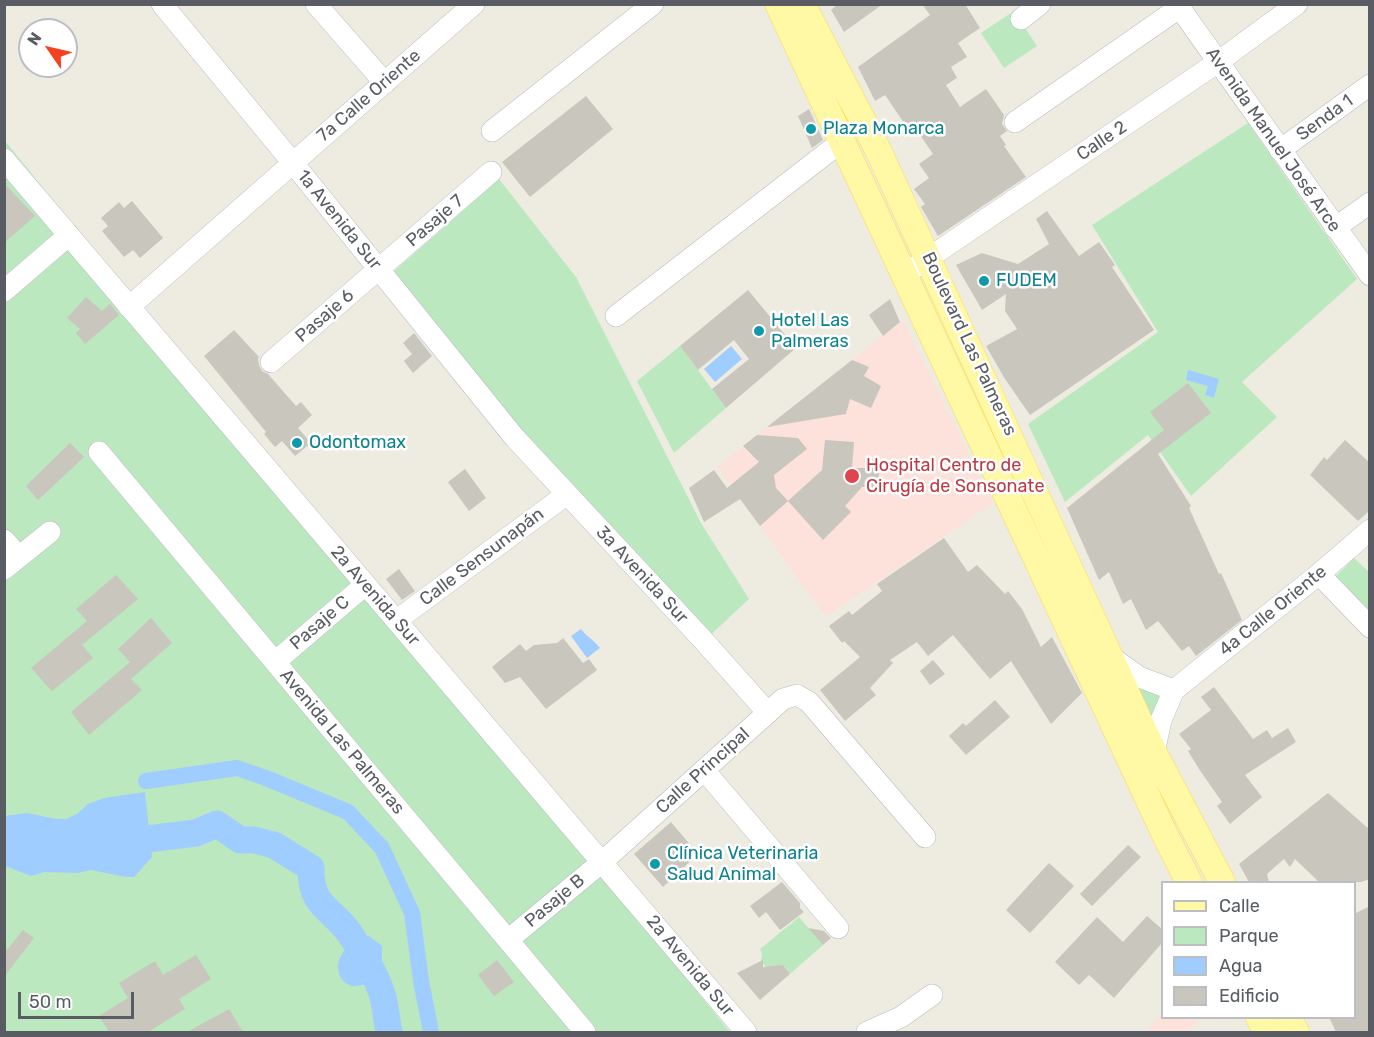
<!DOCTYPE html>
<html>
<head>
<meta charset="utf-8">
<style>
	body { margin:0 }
	#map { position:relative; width:1374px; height:1037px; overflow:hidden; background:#eeece1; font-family:Rubik,sans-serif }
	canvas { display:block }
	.frame { position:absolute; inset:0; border:6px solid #595d63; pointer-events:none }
	.legend { position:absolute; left:1161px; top:881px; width:195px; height:138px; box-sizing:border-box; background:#fff; border:2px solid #bdbec1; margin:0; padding:8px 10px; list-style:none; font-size:18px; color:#595d63 }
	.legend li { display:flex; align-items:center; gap:12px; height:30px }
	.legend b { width:30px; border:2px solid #bdbec1 }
	.north { position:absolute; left:18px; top:18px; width:60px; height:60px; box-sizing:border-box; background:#fff; border:2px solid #bdbec1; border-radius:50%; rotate:304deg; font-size:16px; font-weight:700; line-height:24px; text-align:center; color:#595d63 }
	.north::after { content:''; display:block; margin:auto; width:21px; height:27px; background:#f6411e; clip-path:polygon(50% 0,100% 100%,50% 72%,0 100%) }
	.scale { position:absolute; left:18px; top:992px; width:116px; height:27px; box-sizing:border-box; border:3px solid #595d63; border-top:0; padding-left:8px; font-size:18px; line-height:21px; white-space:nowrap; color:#595d63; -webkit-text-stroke:4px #fff; paint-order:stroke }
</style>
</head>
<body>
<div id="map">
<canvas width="1374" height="1037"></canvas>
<div class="frame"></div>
<ul class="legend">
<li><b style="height:8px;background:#fff8a5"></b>Calle</li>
<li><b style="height:16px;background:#bbe8bf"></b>Parque</li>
<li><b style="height:16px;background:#a0cdff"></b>Agua</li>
<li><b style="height:16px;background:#c9c6be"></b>Edificio</li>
</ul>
<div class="north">N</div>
<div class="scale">50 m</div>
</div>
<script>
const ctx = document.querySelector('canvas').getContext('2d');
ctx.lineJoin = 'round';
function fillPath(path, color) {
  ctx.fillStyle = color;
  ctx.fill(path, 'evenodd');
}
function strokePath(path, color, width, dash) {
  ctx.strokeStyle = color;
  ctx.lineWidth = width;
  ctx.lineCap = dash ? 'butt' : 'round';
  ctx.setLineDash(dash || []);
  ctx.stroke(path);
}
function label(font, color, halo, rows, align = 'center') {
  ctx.font = font + ' Rubik,sans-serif';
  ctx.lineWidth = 5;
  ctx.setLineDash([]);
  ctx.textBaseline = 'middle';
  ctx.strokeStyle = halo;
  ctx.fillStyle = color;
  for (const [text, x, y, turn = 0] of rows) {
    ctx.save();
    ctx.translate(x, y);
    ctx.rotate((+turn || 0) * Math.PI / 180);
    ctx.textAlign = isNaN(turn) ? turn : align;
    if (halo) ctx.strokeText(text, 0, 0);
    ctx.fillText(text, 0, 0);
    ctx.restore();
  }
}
fillPath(new Path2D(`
	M903 320 993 503 826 617 717 467Z
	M1162 1014V1018H1201L1188 1032H1146Z`), '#fde1db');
fillPath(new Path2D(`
	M1014 11 1037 46 1004 68 981 33Z
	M1248 123 1357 279 1242 382 1277 417 1191 496 1148 435 1065 502 1028 424 1158 332 1092 225Z
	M5 141 730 1032H4Z
	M499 179 576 277 701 523 749 599 704 641 515 438 392 273Z
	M680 346 726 408 674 453 637 381Z
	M1354 558 1369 572V610L1335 577Z
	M1131 682 1162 691 1153 722Z
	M799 917 823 945 790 974 783 965 776 970 766 967 761 961 762 954 760 949Z`), '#bbe8bf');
fillPath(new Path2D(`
	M731 346 742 359 715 382 704 369Z
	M1188 370 1219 379 1214 398 1205 395 1208 386 1186 380Z
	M581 629C587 637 594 640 600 648L587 658 571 636Z
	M145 792 152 857 134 877H126L91 870 78 873 45 872 31 876 5 866V816L27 813 56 819H66L77 814 88 804 104 798Z
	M363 936H369L382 946V960L378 972C390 992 397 1009 396 1032H380L374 997 366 985C361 984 356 987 352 986 345 984 340 979 339 973 334 956 350 943 363 936Z`), '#a0cdff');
strokePath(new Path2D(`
	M146 781 237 768 266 778 348 812 382 848 412 913 421 981 431 1032`), '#a0cdff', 16);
strokePath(new Path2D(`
	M115 843 196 833 217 824 240 840H254L274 845 311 868C310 909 334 908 352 937 361 951 376 976 381 991 386 1004 386 1019 389 1032`), '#a0cdff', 27);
fillPath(new Path2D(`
	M838 4H883L844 32 831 10Z
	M922 4H965L980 28 958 43 967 57 951 67 957 78 946 85 960 107 986 89 1004 115 1002 124 1007 131 1000 136 1006 145 1004 146 1026 177 938 236 921 207 925 204 914 189 929 178 919 164 933 154 911 122 906 126 885 95 875 101 858 67 930 15Z
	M586 96 613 129 530 197 502 162Z
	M809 109 823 140 812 148 798 116Z
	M4 183 35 216 4 243Z
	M132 201 163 238 140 258 133 250 124 257 102 231 108 226 101 218 119 202 124 208Z
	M1047 211 1079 256 1099 242 1115 265 1112 267 1154 330 1030 415 1005 379 986 346 1017 329 1005 311 1006 294 982 310 956 265 982 253 1018 264 1049 244 1036 219Z
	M748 290 796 348 726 408 712 389 749 359 734 340 698 370 680 346Z
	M86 297 102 311 110 304 119 315 85 344 76 333 80 329 67 318Z
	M890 299 900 322 883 336 869 315Z
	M234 330 259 357 258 359 259 365 262 371 268 374 296 406 301 402 312 415 298 428 311 443 295 456 282 441 275 447 264 434 266 432 204 356Z
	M414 333 432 356 413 373 404 361 412 354 403 343Z
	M852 360 869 367 864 376 881 386 871 408 850 399 846 414 767 427Z
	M1188 383 1211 413 1158 454 1191 506 1189 508 1219 574 1221 573 1242 620 1196 656 1189 646 1182 651 1158 621 1146 630 1131 599 1123 604 1109 572 1099 580 1067 508 1164 430 1150 412Z
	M757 435 798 438 807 449 774 475 776 488 788 501 760 526 740 499 704 522 689 488 714 470 727 488 759 462 743 446Z
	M825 440 854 442 852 468H879V487H862L845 506 851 512 823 540 788 501 822 470Z
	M1345 440 1370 463V510L1358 521 1310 475 1324 457 1327 460Z
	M70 443 84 457 38 500 26 486Z
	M465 469 486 498 469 511 448 482Z
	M944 538 968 572 977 565 1005 594 1008 591 1022 609 1041 647 1052 637 1082 693 1051 724 1011 661 990 679 953 635 928 656 917 642 890 660 893 663 870 688 876 695 845 721 820 690 860 657 844 641 842 643 829 626 849 611 852 615 882 591 877 584Z
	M399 569 415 591 402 600 386 579Z
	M116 575 138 599 82 645 93 658 52 691 31 668 87 621 76 609Z
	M151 618 172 643 131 679 142 690 89 735 71 712 130 662 118 649Z
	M563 638 583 663 589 659 597 670 546 709 520 677 505 683 492 667 520 644 526 651 534 645 557 643Z
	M933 660 945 674 930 685 920 671Z
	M1214 687 1253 739 1267 730 1272 738 1288 728 1296 742 1245 775 1262 797 1230 824 1217 806 1222 802 1199 769 1188 751 1191 749 1179 734 1211 710 1201 697Z
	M995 700 1010 717 966 755 949 736 963 723 966 726Z
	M1328 793 1370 830V879L1361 882H1319L1295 859 1290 867 1284 859 1267 874 1269 882H1249L1239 864Z
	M671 822 698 854 663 887 634 854Z
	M1128 845 1141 857 1092 906 1080 894Z
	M1049 863 1074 886 1030 933 1006 910Z
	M782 882 800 903V908L804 912 780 930 766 912 759 918 750 906Z
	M1370 906V1032H1336L1329 1017H1354V914Z
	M1147 916 1162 929V943L1114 998 1089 975 1079 985 1055 962 1097 917 1123 942Z
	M808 928 824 931 831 938 823 945Z
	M23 930 34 938 4 977V948L7 950Z
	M196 955 211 979 179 999 185 1009 148 1032H109L99 1016 128 998 119 983 155 961 163 975Z
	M497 960 514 982 494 996 478 975Z
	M763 960V967L783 965 790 974 760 1000 737 973Z
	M229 1009 243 1032H187Z`), '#c9c6be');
const minor = new Path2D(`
	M162 4 293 163 515 438 704 641 768 713
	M316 4 385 83
	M1177 4 1370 275
	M1021 19 1040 4
	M1015 122 1179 8
	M492 131 653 4
	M1280 150 1370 85
	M4 159 746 1032
	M1335 228 1370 203
	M905 274 1218 62 1297 4
	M4 291 69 235
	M129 307 474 4
	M616 316 841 142
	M271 362 491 172
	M99 452 585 1032
	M4 540 19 557
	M4 569 50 532
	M1319 574 1370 627
	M397 620 567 494
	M1111 657 1139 677 1174 690
	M275 662 365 585
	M1154 753 1161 720 1174 690 1319 574 1370 530
	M704 770 838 928
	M508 940 602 862 783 699 797 695 809 702 925 837
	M867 1032 901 1017 932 995`);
const major = new Path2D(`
	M778 4 1166 837 1189 882
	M802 4 878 150 1154 753 1222 882
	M1259 1018 1267 1032
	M1288 1018 1296 1032`);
strokePath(minor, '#b9bbc1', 22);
strokePath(major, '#fcd94c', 27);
strokePath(minor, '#fff', 21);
strokePath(major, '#fff8a5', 26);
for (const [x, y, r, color] of [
	[811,129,6,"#0f9aa8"],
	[984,281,6,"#0f9aa8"],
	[759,331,6,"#0f9aa8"],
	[297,443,6,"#0f9aa8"],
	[852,476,8,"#e0444e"],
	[655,864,6,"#0f9aa8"]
]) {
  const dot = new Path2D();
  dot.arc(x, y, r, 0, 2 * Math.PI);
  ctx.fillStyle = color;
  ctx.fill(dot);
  strokePath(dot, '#fff', 2);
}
label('18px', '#595d63', '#fff', [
	["7a Calle Oriente",369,96,-41],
	["Senda 1",1325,118,-36],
	["Avenida Manuel José Arce",1273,140,55],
	["Calle 2",1102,141,-34],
	["1a Avenida Sur",339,220,51],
	["Pasaje 7",435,221,-41],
	["Pasaje 6",325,316,-41],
	["Boulevard Las Palmeras",969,344,65],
	["Calle Sensunapán",482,557,-37],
	["3a Avenida Sur",642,575,47],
	["2a Avenida Sur",375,596,49],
	["4a Calle Oriente",1273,611,-39],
	["Pasaje C",320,623,-41],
	["Avenida Las Palmeras",342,742,50],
	["Calle Principal",703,771,-42],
	["Pasaje B",555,901,-40],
	["2a Avenida Sur",690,966,50]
]);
label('18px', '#0d838f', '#fff', [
	["Plaza Monarca",823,129],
	["FUDEM",996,281],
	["Hotel Las",771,321],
	["Palmeras",771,342],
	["Odontomax",309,443],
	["Clínica Veterinaria",667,854],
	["Salud Animal",667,875]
], 'left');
label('18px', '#be3a42', '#fff', [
	["Hospital Centro de",866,466],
	["Cirugía de Sonsonate",866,487]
], 'left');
</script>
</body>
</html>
